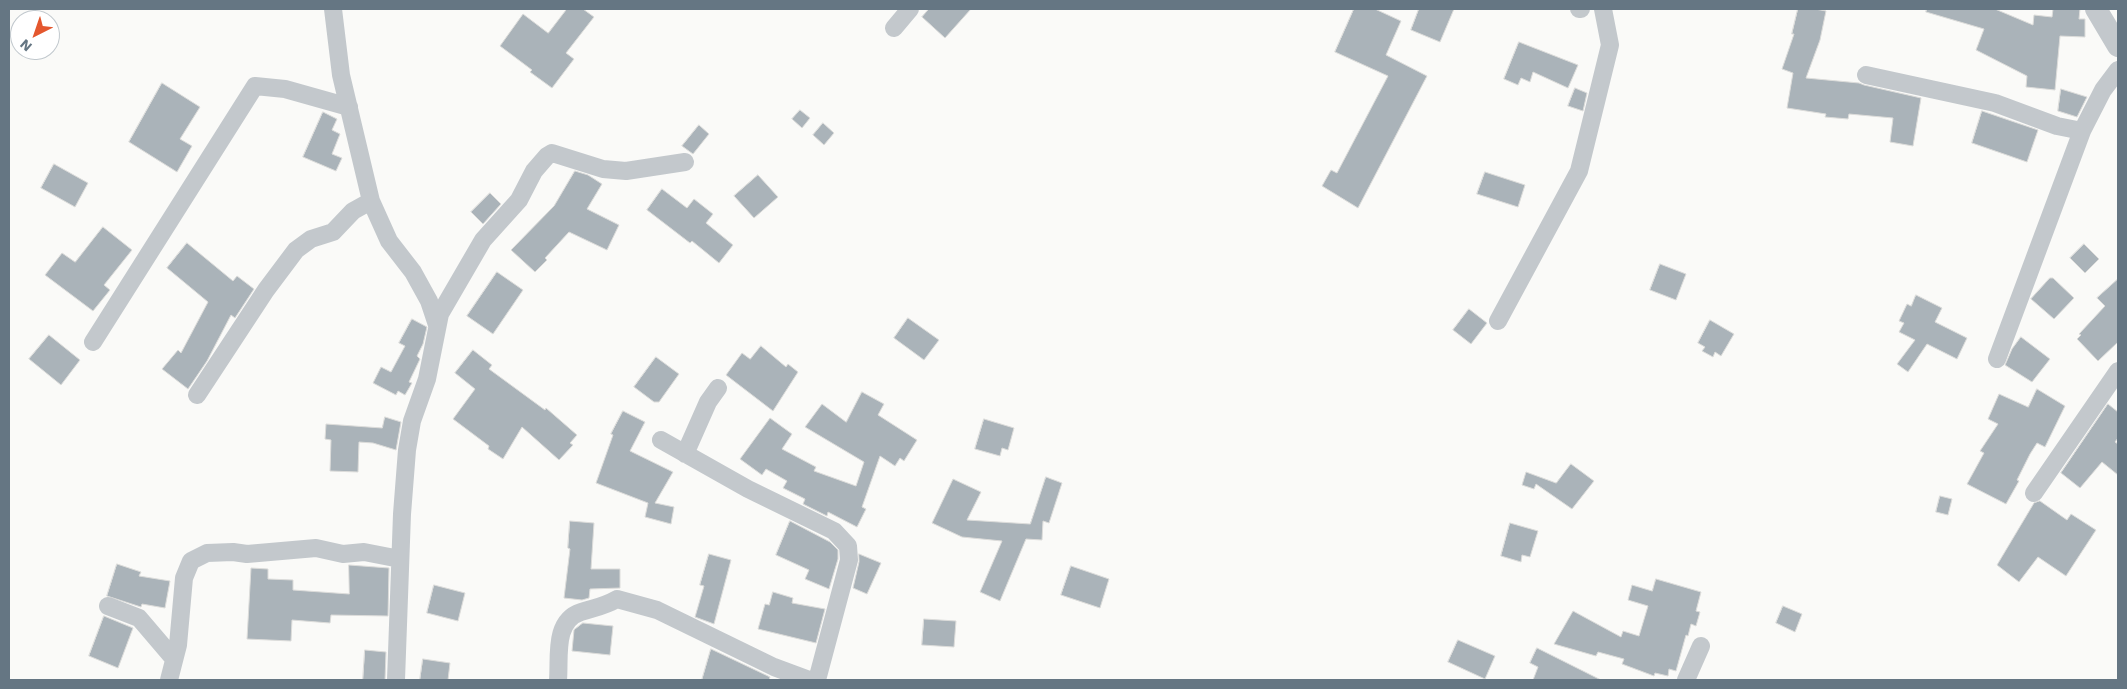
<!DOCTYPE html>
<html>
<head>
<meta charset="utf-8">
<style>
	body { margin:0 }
	#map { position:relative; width:2127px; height:689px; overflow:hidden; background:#fafaf8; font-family:"Work Sans",sans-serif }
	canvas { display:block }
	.frame { position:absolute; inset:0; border:10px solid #657683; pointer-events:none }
	.north { position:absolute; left:10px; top:10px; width:50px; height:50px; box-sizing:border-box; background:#fff; border:1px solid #c1c8cd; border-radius:50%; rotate:221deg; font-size:14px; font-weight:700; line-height:20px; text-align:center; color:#657683 }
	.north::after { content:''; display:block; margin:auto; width:18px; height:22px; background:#e4572e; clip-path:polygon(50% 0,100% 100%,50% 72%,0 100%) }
</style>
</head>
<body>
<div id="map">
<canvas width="2127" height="689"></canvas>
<div class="frame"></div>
<div class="north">N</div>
</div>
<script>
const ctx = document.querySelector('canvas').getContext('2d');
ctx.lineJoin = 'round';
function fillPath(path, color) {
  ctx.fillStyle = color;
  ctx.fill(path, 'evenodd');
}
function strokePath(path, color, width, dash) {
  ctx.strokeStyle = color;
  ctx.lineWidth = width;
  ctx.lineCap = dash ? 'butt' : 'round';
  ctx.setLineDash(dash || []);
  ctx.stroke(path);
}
const building = new Path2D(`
	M567 9H583L594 17 566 53 574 59 552 88 530 72 532 70 500 46 523 14 548 33Z
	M929 9H971L945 38 922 17Z
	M1354 9H1375L1401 21 1386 55 1427 76 1358 208 1322 186 1331 170 1337 173 1388 76 1335 52Z
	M1419 9H1454L1440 42 1411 30Z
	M1798 9H1815L1826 11 1820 40 1806 78 1859 83 1864 85 1921 98 1913 146 1890 142 1893 118 1849 114 1848 119 1825 117 1826 114 1787 108 1793 73 1782 69 1794 34H1792Z
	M1927 9H1995L2033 25 2034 15 2052 17 2053 9H2080L2079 19H2085V37L2060 36 2055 90 2026 87 2027 76 1976 50 1984 29 1926 12Z
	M1519 42 1578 65 1568 88 1533 72 1530 82 1521 78 1518 85 1504 79Z
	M162 83 200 107 180 139 192 146 177 172 129 142Z
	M1575 88 1587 93 1583 111 1568 106Z
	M2061 89 2087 97 2077 117 2058 111Z
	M800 110 810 118 802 128 792 119Z
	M1982 111 2038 130 2027 162 1972 143Z
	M323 112 337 119 332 130 340 134 332 154 342 158 336 171 303 157Z
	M823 123 834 133 824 145 813 135Z
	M699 125 709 134 693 154 682 146Z
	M54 164 88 183 75 207 41 188Z
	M575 171 588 175 602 184 587 209 619 225 607 250 569 232 545 258 547 260 535 272 511 250 554 206Z
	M1485 172 1525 185 1518 207 1477 194Z
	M758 175 778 197 754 218 734 196Z
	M662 189 687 208 694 199 713 214 706 223 733 245 719 263 692 241 690 243 647 210Z
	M490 193 501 204 483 224 471 212Z
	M103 227 132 250 104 285 110 290 93 311 45 275 62 253 75 262Z
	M187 243 233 281 237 276 254 289 235 318 231 315 207 361 188 389 162 369 178 350 181 353 208 302 167 268Z
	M2084 244 2099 259 2085 273 2070 258Z
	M1660 264 1686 274 1676 300 1650 290Z
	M497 272 523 290 493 334 467 316Z
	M2050 278H2053L2074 298 2054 319 2031 299Z
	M2118 279V342L2098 361 2077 339 2081 335 2079 334 2105 306 2097 298Z
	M1916 295 1942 308 1935 322 1967 338 1957 359 1927 344 1908 372 1897 364 1915 340 1899 332 1904 323 1899 321 1907 304 1911 306Z
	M1469 309 1487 323 1471 344 1453 330Z
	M908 318 939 340 924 360 894 338Z
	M412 319 427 327 423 344 417 356 420 359 409 382 412 383 405 395 398 391 396 395 373 383 381 367 391 372 405 346 399 343Z
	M1710 320 1734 334 1721 356 1715 352 1713 357 1702 351 1705 347 1698 343Z
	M49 335 80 360 61 385 29 359Z
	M2021 337 2050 359 2032 382 2005 365 2012 349Z
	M761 346 786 367 788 364 798 372 773 411 726 375 742 353 750 359Z
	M473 350 492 365 489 369 545 410 546 408 577 435 570 443 573 445 559 460 522 427 503 459 488 449 489 446 453 419 475 389 455 373Z
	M656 357 679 374 659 402H654L634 387Z
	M2037 389 2065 406 2045 447 2037 443 2030 454 2017 480 2019 481 2006 504 1967 484 1984 453 1980 451 1998 424 1988 419 1999 394 2028 407Z
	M862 392 884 404 878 415 917 440 904 461 900 458 895 466 880 456 862 507 866 509 857 527 828 512 827 516 803 504 805 499 783 488 787 481 766 469 762 475 740 459 770 418 792 434 782 449 816 467 814 471 856 486 864 462 805 427 822 404 846 422Z
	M2108 404 2118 412V438L2115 442 2118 444V475L2102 462 2080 488 2061 473Z
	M623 411 645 422 630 451 673 472 655 503 674 507 671 524 645 517 648 503 596 483 613 435 611 434Z
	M385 417 401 422 396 450 373 443 359 442 358 472 330 471 331 440 325 439 326 424 382 428Z
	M984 419 1014 428 1008 450 1002 448 1000 456 975 449Z
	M1571 464 1594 481 1572 509 1536 484 1534 489 1522 485 1526 472 1556 483Z
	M1046 477 1062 483 1049 523 1043 521 1042 540 1026 539 1000 601 980 592 1002 541 962 537 932 523 953 479 981 492 967 520 1030 524Z
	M1940 496 1952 499 1948 515 1936 512Z
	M2040 501 2067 520 2071 514 2096 530 2066 576 2038 557 2019 582 1997 565 2034 503Z
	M570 521 594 523 591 569H620V588L590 589 589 598 582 600 564 598 570 549 568 548Z
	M790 521 830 542 838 550V559L829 589 805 579 809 570 776 555Z
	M1510 523 1538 531 1530 557 1522 555 1521 562 1501 556Z
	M709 554 731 560 714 624 695 617 704 586 700 585Z
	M859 554 881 563 867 594 853 588 859 562Z
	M117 564 141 572 139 576 170 581 165 608 142 604 141 607 107 596Z
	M349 565 389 568 388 616 331 615 330 623 292 620 291 641 247 639 251 568 268 569V579L293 580V590L349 594Z
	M1071 566 1109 579 1100 608 1061 595Z
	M1656 579 1701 592 1696 611 1700 612 1696 626 1691 624 1688 636 1686 635 1676 671 1669 669 1668 676 1655 673 1654 676 1622 664 1624 659 1598 652 1596 656 1554 644 1573 611 1621 637 1623 631 1639 636 1648 606 1628 600 1632 585 1652 591Z
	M434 585 465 593 458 621 427 613Z
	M773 592 793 598 792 603 825 609 816 643 758 629 765 604 769 605Z
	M1783 606 1802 614 1795 632 1776 623Z
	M104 616 133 628 118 668 89 656Z
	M924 619 956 621 954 647 922 645Z
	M583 623 613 626 610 655 572 651 574 630Z
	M1458 640 1495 656 1485 679 1448 662Z
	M1537 648 1601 680H1533L1538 667 1530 663Z
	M711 649 770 677 769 680H702Z
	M365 650 386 652 385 680H363Z
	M423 659 450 663 448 680H420Z`);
fillPath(building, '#aab3b9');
strokePath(building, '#dcdcda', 1);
strokePath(new Path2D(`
	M333 9 341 75 371 201 389 241 413 272 429 301 437 325
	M1579 9H1581
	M894 28 910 9
	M1866 75 1995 103 2057 126 2082 131
	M1498 321 1579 171 1610 45 1603 9
	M93 342 255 86 285 89 349 107
	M1997 359 2082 131 2103 90 2118 70
	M197 395 266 290 296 250 311 239 333 232 353 211 371 201
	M661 440 748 489 834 531 848 546 849 560 817 680
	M685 454 708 402 718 388
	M2034 493 2118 371
	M108 606 139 618 174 659
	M169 680 178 645 184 578 191 561 207 553 233 552 247 554 316 548 343 554 364 552 400 559
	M396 680 402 514 407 450 412 421 427 379 440 314 483 240 519 200 534 171 547 156 552 153 603 169 626 171 685 162
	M558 680C560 658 553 621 581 612 596 607 603 607 617 599L657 610 774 667 809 680
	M1686 680 1701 646`), '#c3c8cc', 18);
strokePath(new Path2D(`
	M2096 9 2118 46`), '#c3c8cc', 22);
</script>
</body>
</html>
